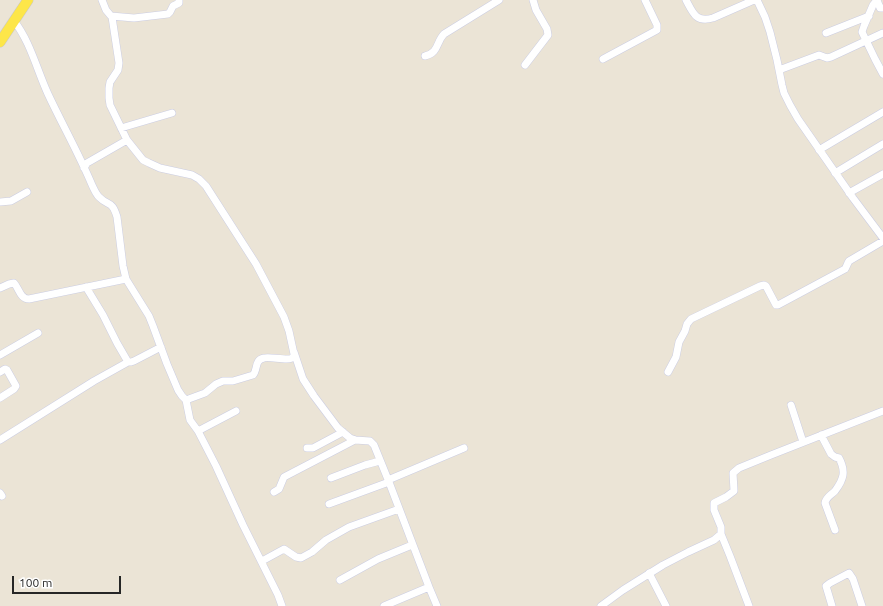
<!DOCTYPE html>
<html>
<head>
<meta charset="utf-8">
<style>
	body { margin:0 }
	#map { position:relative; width:883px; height:606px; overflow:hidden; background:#ebe4d6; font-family:Ubuntu,sans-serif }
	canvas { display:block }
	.scale { position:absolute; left:12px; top:576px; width:109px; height:18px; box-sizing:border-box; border:2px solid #262626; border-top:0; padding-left:5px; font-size:12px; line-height:14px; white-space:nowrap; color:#262626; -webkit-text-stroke:3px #fff; paint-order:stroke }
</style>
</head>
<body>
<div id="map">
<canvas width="883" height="606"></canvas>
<div class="scale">100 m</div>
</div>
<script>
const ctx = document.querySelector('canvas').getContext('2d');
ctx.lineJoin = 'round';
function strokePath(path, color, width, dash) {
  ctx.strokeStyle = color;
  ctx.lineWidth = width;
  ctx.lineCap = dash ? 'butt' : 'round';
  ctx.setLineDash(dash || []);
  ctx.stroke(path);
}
const street = new Path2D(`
	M102 0 106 10 111 16 134 18 168 14 170 12 173 6 179 3V0
	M686 0C693 13 696 23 713 18L754 0
	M757 0 765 17 770 32 777 60 782 85 784 93 790 105 798 119 853 198 883 238
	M877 0 873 5 864 26 862 32 875 59 883 74
	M877 0 880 8H883
	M14 21C30 41 37 70 48 94 62 124 79 154 92 185 94 189 96 194 99 197 109 207 112 200 117 217L123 266 126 279 149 316 153 326 167 364 178 390 182 396 186 400 205 393 216 384 223 381H233L253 375C258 370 254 360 264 358 270 356 290 362 293 357 294 356 294 355 294 354L289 331 284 317 256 264 206 186 199 179 192 175 160 168 149 163 143 160 127 140 110 105 109 98V88L110 82 118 70 119 63 112 17
	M826 33 869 16
	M425 56C439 53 436 42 444 34L499 0
	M603 59 657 30V25L645 0
	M525 65 548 35 547 29 536 10 533 0
	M779 70 819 55 827 58 831 57 883 33
	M121 128 172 113
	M819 150 883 112
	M84 168 87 163 127 140
	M835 173 883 144
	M849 193 883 174
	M0 202 11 201 27 192
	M86 287 103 315 117 343 128 362H131L134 361 161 347
	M0 288 9 284 14 283C19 288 20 299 29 299L126 279
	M294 352 303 379 314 396 338 428 350 438 355 440 370 441 374 445 389 482 429 587 437 606
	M0 355 38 333
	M0 372 5 369 7 370 16 386 14 389 0 398
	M668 372 676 357 679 342 685 331 687 324 691 319 760 286 764 285 766 286 776 305H778L845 269C847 266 847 264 849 261L883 241
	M186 400 190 420 198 431 216 466 243 525 278 595 282 606
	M791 405 803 442
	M198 431 236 411
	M821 435 831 454 835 457 839 458C846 471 844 479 835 491 831 495 826 497 825 503L835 530
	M0 440 94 381 128 362
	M307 448H313L343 432
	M331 478 365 465 380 461
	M388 480 464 448
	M274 492 279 489 284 477 355 440
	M0 493 2 496
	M329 504 389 482
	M721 534 730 556 749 606
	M262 561 284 549 296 557 301 558 312 552 326 540 349 527 399 509
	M649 573 666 606
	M340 580 378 559 412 545
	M384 606 429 587
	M601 606 623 590 663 565 688 552 714 540 721 534V527L714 510V503L726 497 734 491 733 473 739 468 771 455 883 411
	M832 606 826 586 830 583 849 573 853 579 862 606`);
const primary = new Path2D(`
	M0 42 28 0`);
strokePath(street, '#cbcde2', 8);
strokePath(primary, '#c7c7c7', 11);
strokePath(street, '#fff', 7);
strokePath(primary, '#fde649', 10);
</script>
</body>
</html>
